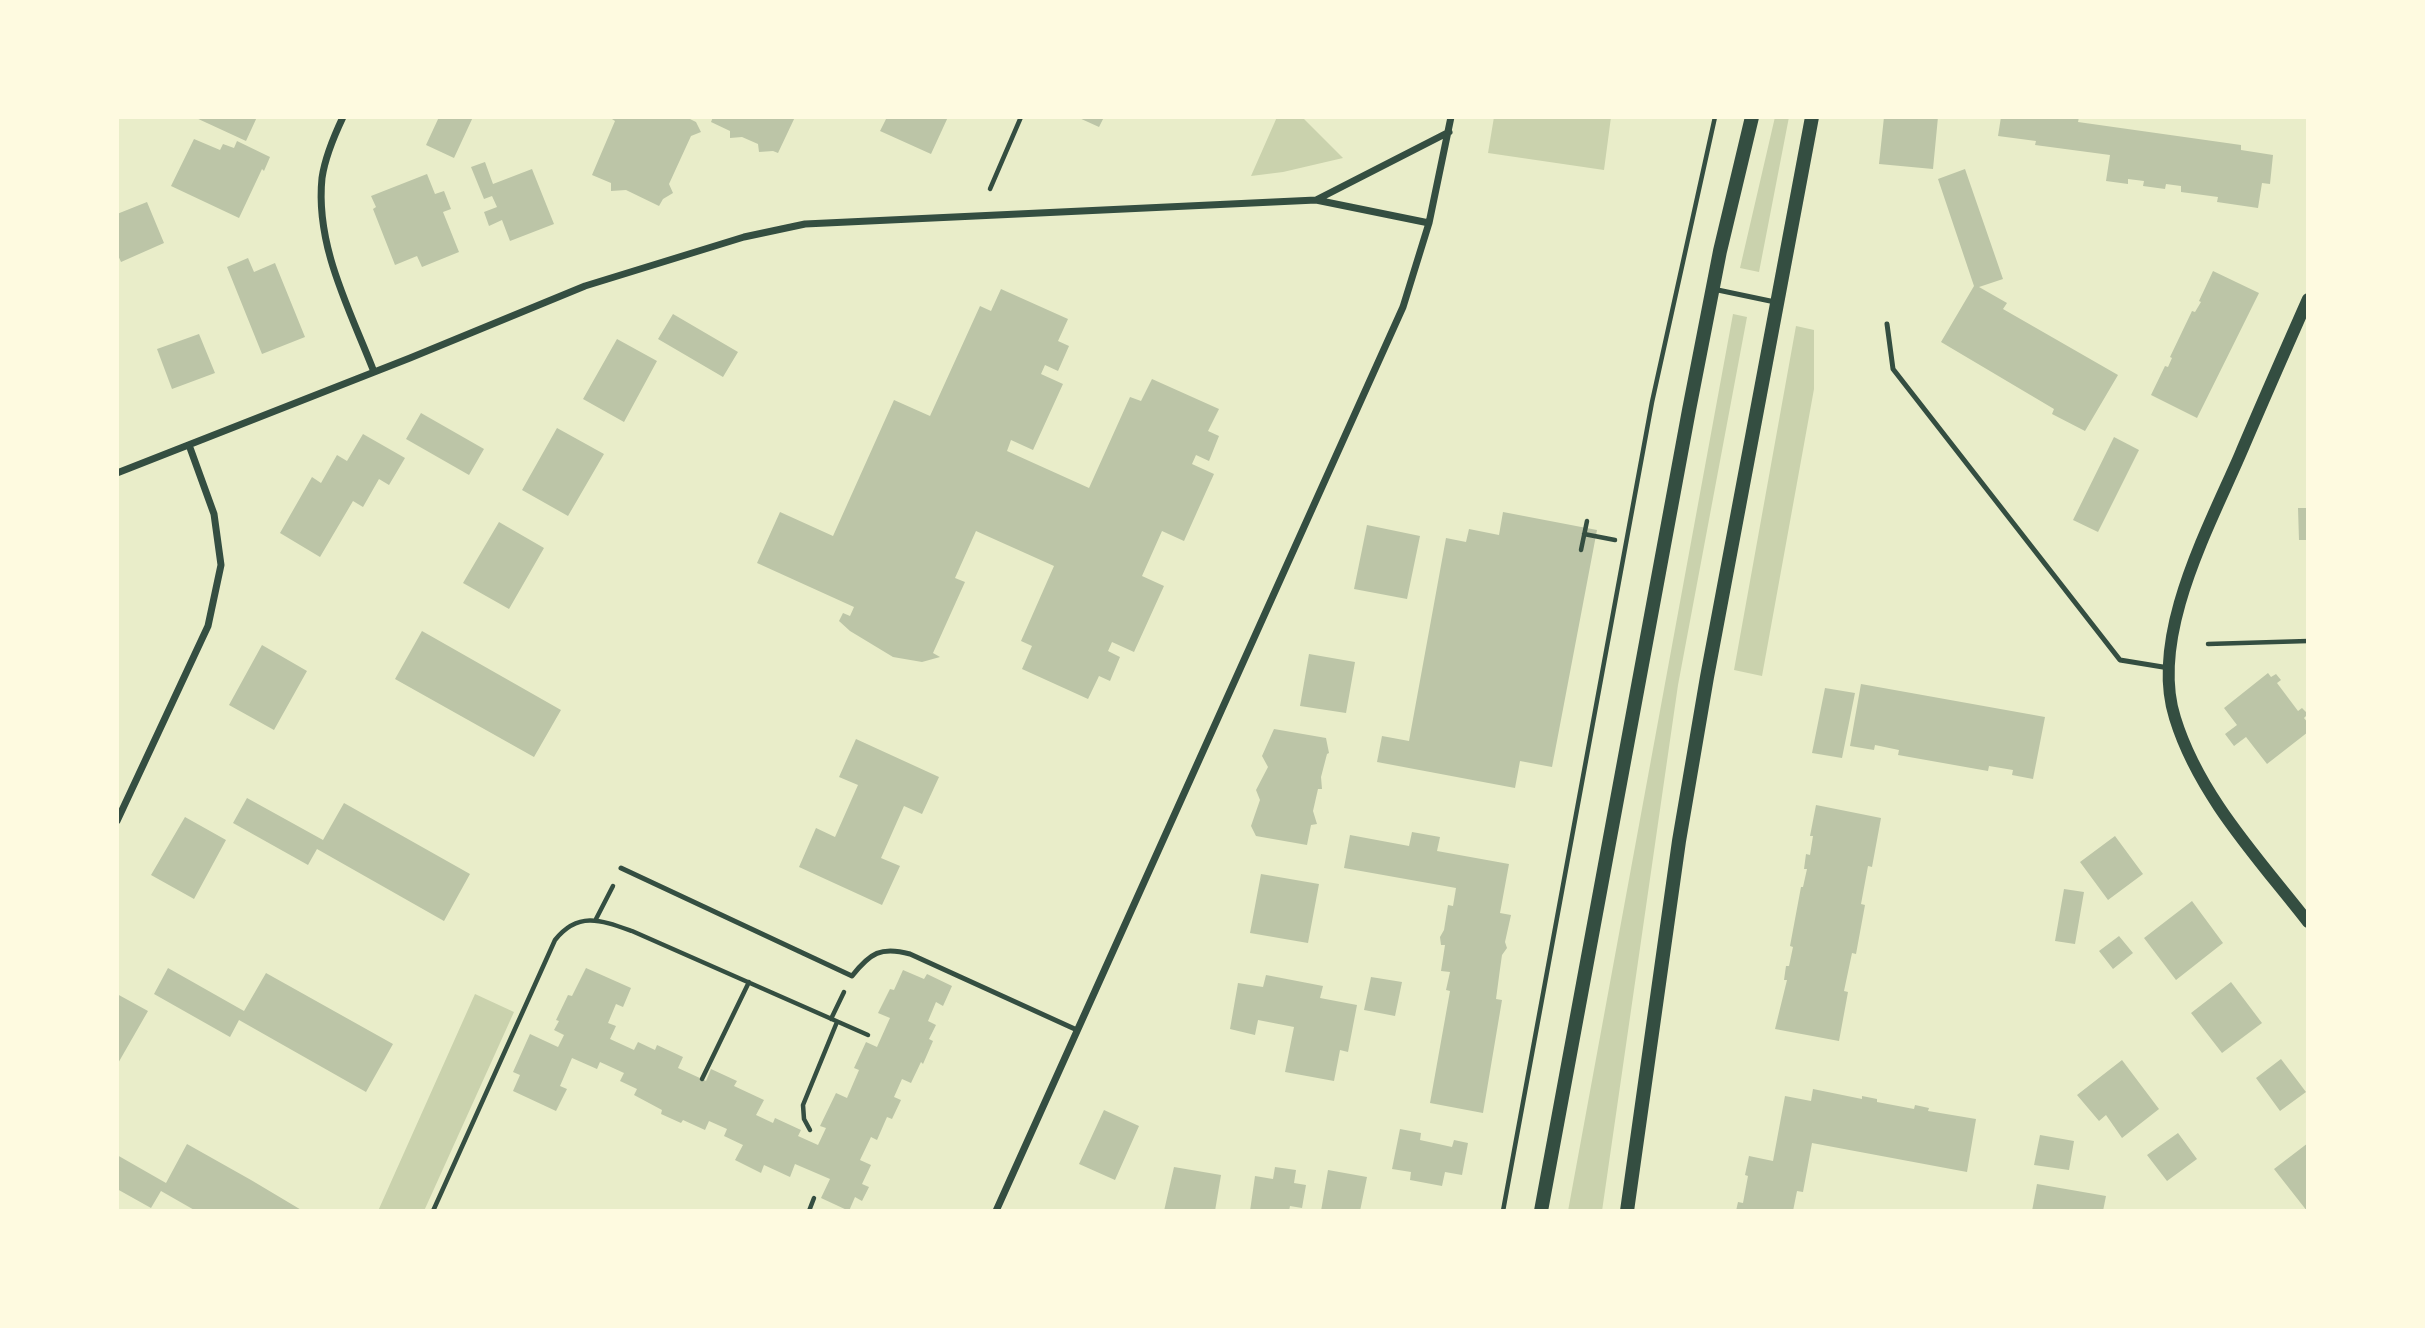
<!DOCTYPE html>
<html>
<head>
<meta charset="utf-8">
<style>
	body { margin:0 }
	#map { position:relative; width:2425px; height:1328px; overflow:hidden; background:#e9edc9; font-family:Inter,sans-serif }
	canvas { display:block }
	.frame { position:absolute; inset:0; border:119px solid #fefae0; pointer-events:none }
</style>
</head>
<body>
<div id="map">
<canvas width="2425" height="1328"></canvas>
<div class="frame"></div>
</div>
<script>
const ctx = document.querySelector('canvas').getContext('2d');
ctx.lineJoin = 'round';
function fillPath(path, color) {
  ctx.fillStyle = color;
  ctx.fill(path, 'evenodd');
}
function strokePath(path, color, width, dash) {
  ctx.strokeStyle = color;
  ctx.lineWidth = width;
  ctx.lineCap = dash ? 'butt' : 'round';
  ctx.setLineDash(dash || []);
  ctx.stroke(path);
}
fillPath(new Path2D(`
	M1277 117H1302L1343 158 1283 172 1251 176Z
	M1494 117H1611L1604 170 1488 153Z
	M1775 117H1789L1759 272 1740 268Z
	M1733 314 1747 317 1678 685 1602 1211H1568Z
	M1796 326 1814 330V389L1762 676 1734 670Z
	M475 994 514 1012 424 1211H378Z`), '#cad2ad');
fillPath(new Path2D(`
	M194 117H257L246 141Z
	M439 117H473L454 158 426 145Z
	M609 117H686L696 122 701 132 691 136 669 184 673 193 663 199 659 206 626 190 611 191V183L592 175 615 121Z
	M713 117H795L778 153 773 151 759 152 758 144 742 137 730 138V131L711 122Z
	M887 117H948L931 154 880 131Z
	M1077 117H1104L1099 127Z
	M1884 117H1938L1933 169 1879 164Z
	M2001 117H2079L2078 122 2241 145V150L2273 155 2270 184 2262 183 2258 208 2217 202 2218 197 2181 192V186L2166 184 2165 189 2143 186 2144 181 2128 179V184L2106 181 2110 155 2035 145 2036 141 1998 136Z
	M194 139 220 150 223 144 234 148 237 141 270 157 264 171 262 169 239 218 171 186Z
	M485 162 493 184 532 169 554 224 510 241 502 220 489 226 484 212 497 207 492 196 484 199 471 167Z
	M1965 169 2003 279 1979 287 2007 303 2003 309 2118 375 2085 431 2052 414 2054 409 1941 342 1974 286 1938 179Z
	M427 174 435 194 444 191 451 209 443 212 459 252 422 267 417 256 395 265 373 209 376 207 371 196Z
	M147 202 164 243 121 262 117 253V214Z
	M248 258 254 272 275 263 305 337 262 354 227 267Z
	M2213 271 2259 293 2197 418 2151 395 2165 366 2168 367 2172 358 2170 357 2192 311 2195 312 2201 302 2199 301Z
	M1001 289 1068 319 1058 341 1069 346 1058 371 1045 365 1041 374 1063 384 1033 450 1011 440 1007 451 1089 488 1130 397 1141 401 1152 379 1219 409 1208 431 1219 436 1209 461 1196 455 1192 464 1214 474 1184 541 1162 531 1142 576 1164 586 1134 652 1112 642 1108 651 1120 657 1110 681 1099 676 1088 699 1022 669 1032 646 1021 641 1054 566 976 531 955 578 965 582 933 653 940 657 922 662 893 657 850 631 839 621 843 613 850 616 854 607 757 563 780 512 833 536 894 400 930 416 980 306 991 311Z
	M673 314 738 352 723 377 658 339Z
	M199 334 215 373 172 389 157 349Z
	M617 339 657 361 624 422 583 399Z
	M421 413 484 449 469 475 406 439Z
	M557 428 604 454 568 516 522 490Z
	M363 434 405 458 389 485 379 479 363 507 353 501 320 557 280 533 312 477 321 483 337 455 347 461Z
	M2114 437 2139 450 2098 532 2073 520Z
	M2298 508H2308V540H2299Z
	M1503 512 1597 530 1552 767 1520 761 1515 788 1377 762 1382 736 1409 741 1446 538 1466 542 1469 529 1499 535Z
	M499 522 544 548 509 609 463 583Z
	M1367 525 1420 536 1407 599 1354 589Z
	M422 631 561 710 534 757 395 679Z
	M262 645 307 671 274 730 229 705Z
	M1309 654 1355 662 1346 713 1300 706Z
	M2268 673 2271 677 2276 674 2281 680 2277 683 2298 711 2302 708 2308 714 2304 718 2308 723V732L2267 764 2246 737 2234 746 2225 734 2237 725 2224 708Z
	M1861 684 2045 717 2033 779 2012 775 2013 770 1989 766 1988 771 1898 755 1899 750 1875 745 1874 750 1850 746Z
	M1825 688 1855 693 1842 758 1812 753Z
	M1274 729 1326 738 1329 753 1327 754 1321 777 1322 789H1318L1313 811 1317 824 1311 825 1307 845 1256 836 1251 826 1260 800 1256 790 1268 767 1262 756Z
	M856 739 939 777 922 814 904 806 881 858 900 866 882 905 799 867 816 828 835 837 858 785 839 777Z
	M247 798 323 840 344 803 470 874 444 921 317 849 308 865 233 823Z
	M1816 805 1881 818 1872 867 1868 866 1861 904 1865 905 1856 954 1852 953 1844 991 1848 992 1839 1041 1775 1029 1787 980H1784L1786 966H1789L1793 947 1790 946 1801 887H1803L1807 869H1804L1806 854 1810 855 1813 836H1810Z
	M185 817 226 840 194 899 151 875Z
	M1412 832 1440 837 1437 851 1509 864 1500 913 1511 915 1505 942 1507 948 1502 955 1500 969 1496 999 1502 1000 1483 1113 1430 1103 1450 991 1446 990 1450 972 1441 971 1445 945H1441L1440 937 1444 930 1448 905 1453 906 1456 888 1344 868 1350 835 1409 846Z
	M2115 836 2143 874 2108 900 2080 862Z
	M1261 874 1319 884 1308 943 1250 933Z
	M2064 889 2084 892 2075 944 2055 941Z
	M2192 901 2223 943 2176 980 2144 938Z
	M2119 936 2133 953 2113 969 2099 951Z
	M168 968 244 1011 266 973 393 1044 366 1092 239 1020 230 1037 154 994Z
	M586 968 631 988 623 1007 616 1004 608 1023 616 1026 610 1039 634 1050 638 1042 655 1050 657 1045 683 1057 678 1068 702 1079 706 1081 711 1069 737 1081 734 1086 764 1100 756 1115 773 1123 775 1118 801 1130 798 1136 818 1145 826 1128 820 1126 836 1093 847 1098 859 1070 854 1068 866 1042 877 1047 890 1018 878 1013 890 989 894 990 903 970 924 979 927 974 952 986 943 1006 936 1002 928 1021 936 1025 929 1039 933 1041 923 1064 921 1062 911 1083 902 1079 894 1097 901 1100 892 1119 887 1117 877 1140 871 1137 860 1160 871 1165 862 1184 869 1187 862 1201 855 1197 849 1211 821 1198 830 1179 795 1164 790 1177 764 1165 761 1173 735 1160 743 1145 724 1136 727 1129 709 1121 705 1130 683 1120 681 1123 661 1114 662 1110 634 1095 637 1089 620 1081 624 1073 600 1062 597 1069 572 1058 560 1086 567 1089 556 1111 513 1091 520 1075 513 1072 530 1034 558 1047 564 1035 554 1030 559 1021 556 1020 568 995 572 996Z
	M1266 975 1323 986 1320 998 1357 1005 1348 1052 1340 1050 1334 1081 1285 1072 1294 1027 1258 1020 1255 1035 1230 1029 1238 983 1263 987Z
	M1371 977 1402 982 1395 1016 1364 1010Z
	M2231 982 2262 1023 2222 1053 2191 1013Z
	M117 994 148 1011 117 1065Z
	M2281 1059 2306 1092 2280 1111 2256 1078Z
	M2122 1060 2159 1109 2122 1138 2106 1115 2099 1121 2077 1095Z
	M1813 1089 1862 1099V1096L1877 1099V1102L1914 1109 1915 1105 1929 1108 1928 1111 1976 1119 1967 1172 1812 1143 1803 1192 1797 1191 1793 1211H1736L1738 1202 1743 1203 1748 1176 1745 1175 1749 1156 1773 1161 1785 1096 1811 1101Z
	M1104 1110 1139 1126 1115 1180 1079 1164Z
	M1400 1129 1421 1133 1420 1140 1452 1147 1454 1140 1468 1143 1462 1175 1445 1172 1442 1186 1410 1180 1411 1172 1392 1169Z
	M2178 1133 2197 1159 2167 1181 2147 1155Z
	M2040 1135 2074 1141 2069 1170 2034 1165Z
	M2308 1143V1211H2307L2274 1169Z
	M187 1144 251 1180 303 1211H196L161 1191 151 1208 117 1189V1155L166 1183Z
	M1174 1167 1221 1175 1215 1211H1164Z
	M1275 1167 1296 1170 1294 1183 1306 1185 1302 1208 1290 1206 1289 1211H1250L1255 1176 1273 1179Z
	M1328 1170 1367 1177 1360 1211H1321Z
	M2037 1184 2106 1196 2103 1211H2032Z`), '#bcc5a7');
strokePath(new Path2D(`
	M990 189 1021 117
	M1584 534 1615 540
	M1581 550 1587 521
	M2208 644 2308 641
	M596 919 613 886
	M831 1019 844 992
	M702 1079 749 982
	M810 1130 804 1119 803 1105 837 1022
	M433 1211 555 940C578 911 601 920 632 931L868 1035
	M809 1211 814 1198
	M1503 1211 1652 402 1715 117`), '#344e41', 4.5);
strokePath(new Path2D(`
	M1713 289 1775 302
	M1887 324 1893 369 2120 660 2169 668
	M621 868 852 976C870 953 881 946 910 954L1077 1030`), '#344e41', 5);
strokePath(new Path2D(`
	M343 117C334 136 325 157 322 178 315 246 350 310 374 372
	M1316 200 1449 132
	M117 473 410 358 585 286 744 237 805 224 1316 200 1429 223
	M117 821 208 626 221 565 214 514 189 445
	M996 1211 1403 307 1429 223 1451 117`), '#344e41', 7);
strokePath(new Path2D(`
	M2308 299C2285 351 2262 403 2240 455 2208 529 2149 637 2175 718 2199 796 2259 859 2308 922`), '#344e41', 12);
strokePath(new Path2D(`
	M1541 1211 1689 410 1720 251 1752 117
	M1627 1211 1679 841 1707 677 1812 117`), '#344e41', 14);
</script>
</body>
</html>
